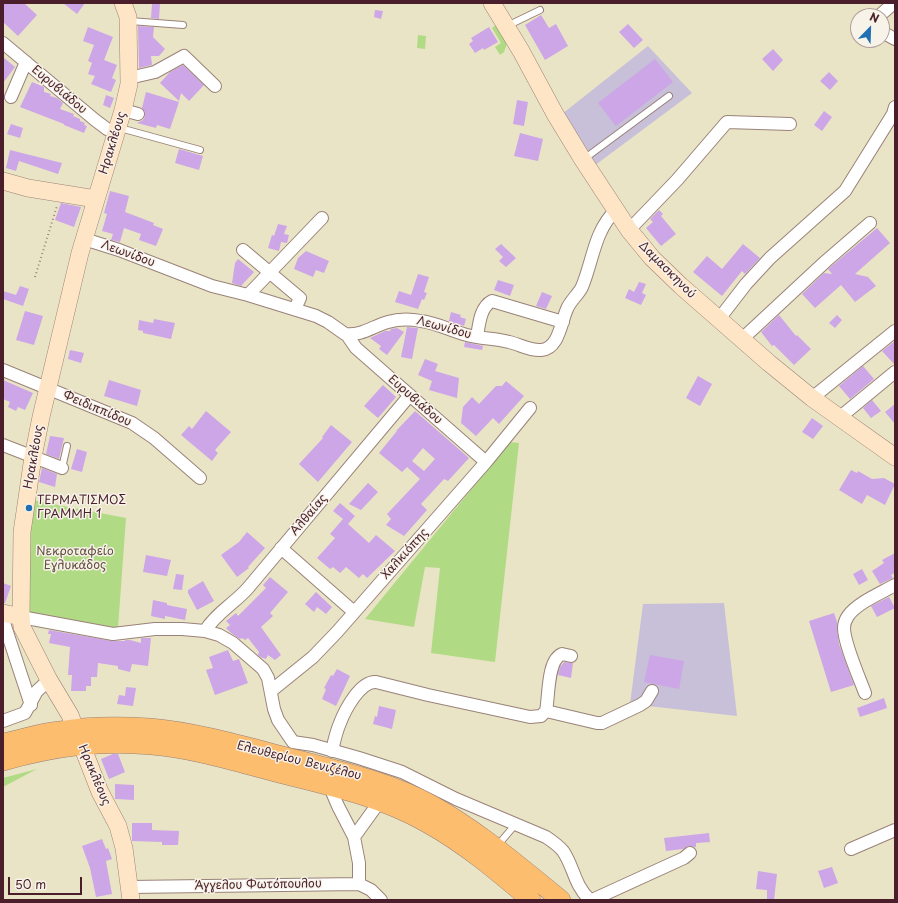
<!DOCTYPE html>
<html>
<head>
<meta charset="utf-8">
<style>
	body { margin:0 }
	#map { position:relative; width:898px; height:903px; overflow:hidden; background:#eae4c6; font-family:"Playpen Sans",sans-serif }
	canvas { display:block }
	.frame { position:absolute; inset:0; border:4px solid #4a1f2b; pointer-events:none }
	.north { position:absolute; left:850px; top:8px; width:40px; height:40px; box-sizing:border-box; background:#f7f3e8; border:1px solid #b29e9c; border-radius:50%; rotate:23deg; font-size:11px; font-weight:700; line-height:16px; text-align:center; color:#4a1f2b }
	.north::after { content:''; display:block; margin:auto; width:14px; height:18px; background:#1f6fb2; clip-path:polygon(50% 0,100% 100%,50% 72%,0 100%) }
	.scale { position:absolute; left:8px; top:877px; width:74px; height:18px; box-sizing:border-box; border:2px solid #4a1f2b; border-top:0; padding-left:5px; font-size:12px; line-height:14px; white-space:nowrap; color:#4a1f2b; -webkit-text-stroke:3px #f7f3e8; paint-order:stroke }
</style>
</head>
<body>
<div id="map">
<canvas width="898" height="903"></canvas>
<div class="frame"></div>
<div class="north">N</div>
<div class="scale">50 m</div>
</div>
<script>
const ctx = document.querySelector('canvas').getContext('2d');
ctx.lineJoin = 'round';
function fillPath(path, color) {
  ctx.fillStyle = color;
  ctx.fill(path, 'evenodd');
}
function strokePath(path, color, width, dash) {
  ctx.strokeStyle = color;
  ctx.lineWidth = width;
  ctx.lineCap = dash ? 'butt' : 'round';
  ctx.setLineDash(dash || []);
  ctx.stroke(path);
}
function label(font, color, halo, rows, align = 'center') {
  ctx.font = font + ' "Playpen Sans",sans-serif';
  ctx.lineWidth = 3;
  ctx.setLineDash([]);
  ctx.textBaseline = 'middle';
  ctx.strokeStyle = halo;
  ctx.fillStyle = color;
  for (const [text, x, y, turn = 0] of rows) {
    ctx.save();
    ctx.translate(x, y);
    ctx.rotate((+turn || 0) * Math.PI / 180);
    ctx.textAlign = isNaN(turn) ? turn : align;
    if (halo) ctx.strokeText(text, 0, 0);
    ctx.fillText(text, 0, 0);
    ctx.restore();
  }
}
fillPath(new Path2D(`
	M648 46 692 93 594 166 562 114Z
	M724 603 737 716 630 704 643 604Z`), '#c8bfd8');
fillPath(new Path2D(`
	M497 24 508 41 504 52 500 55 495 47 501 43 492 28Z
	M418 35 426 36 425 49 417 48Z
	M510 442 519 443 495 662 431 653 440 568 425 567 414 627 365 619Z
	M32 500 126 518 118 628 103 629 36 615 29 612 26 586Z
	M37 769 3 787V778Z`), '#b1da85');
fillPath(new Path2D(`
	M3 3H24L37 15 18 36 3 22Z
	M63 3H85L77 14Z
	M152 4H160L159 19 151 18Z
	M375 10 383 11 381 19 374 17Z
	M541 15 549 28 556 24 568 46 545 60 525 25Z
	M628 24 643 40 634 48 619 32Z
	M138 26 154 27 153 37 165 49 159 56H151L152 65 139 68Z
	M88 27 113 37 104 60 117 65 112 78 116 80 111 92 91 84 95 76 88 74 92 63 88 61 94 45 83 41Z
	M489 27 498 42 484 50 483 48 475 53 469 44 473 41 471 38Z
	M773 49 783 60 773 71 762 59Z
	M3 57 15 67 3 83Z
	M655 59 673 82 616 126 598 103Z
	M183 65 204 85 189 101 181 93 179 101 160 83 170 72Z
	M829 72 838 81 830 90 820 81Z
	M32 82 42 86 44 87V92L51 94 50 96 57 98 63 103 60 109 74 114 73 116 80 119V121L85 123 84 125 87 126 84 133 64 125V124L20 107Z
	M146 92 179 102 170 129 157 125 156 128 137 123 143 120 145 116V112L142 108Z
	M106 95 114 98 110 108 103 105Z
	M517 100 528 102 524 126 513 124Z
	M824 111 832 117 822 131 814 125Z
	M11 124 23 128 20 138 7 134Z
	M520 133 543 139 538 161 514 156Z
	M179 149 203 156 199 170 175 163Z
	M10 150 62 163 58 174 19 161 16 171 6 168Z
	M110 191 129 196 125 212 154 223 153 225 163 229 156 246 139 240 141 234 124 228 120 242 111 240 113 234 102 231 107 214 104 213Z
	M61 203 81 207 74 227 55 220Z
	M659 210 663 214 661 216 676 234 661 246 646 228 653 222 650 219Z
	M278 224 287 226 284 234 289 235 287 243 281 242 279 251 268 248 272 235 274 236Z
	M877 228 890 243 855 274 868 277 876 286 855 302 841 285 815 308 802 294 824 273 832 274 828 269Z
	M501 244 516 258 506 267 499 261 503 257 495 249Z
	M743 244 760 258 745 274 742 271 722 296 693 272 707 256 722 269Z
	M306 251 329 261 324 273 316 270 313 277 294 269 298 258Z
	M238 259 254 272 241 286 232 283 235 263Z
	M418 274 429 277 424 292 427 293 424 300 422 299 418 309 395 302 399 291 411 295Z
	M498 280 514 285 510 296 494 290Z
	M639 282 646 284 642 293 646 295 641 305 625 298 629 289 634 292Z
	M20 286 29 289 23 306 3 299V291L16 295Z
	M542 292 552 296 546 309 536 306Z
	M25 311 43 316 34 345 16 340Z
	M451 312 461 315 460 317 466 319 464 326 449 321Z
	M779 315 796 336 797 335 811 349 794 365 774 345 772 346 761 332Z
	M837 315 842 320 835 328 829 323Z
	M154 319 175 323 171 339 143 333V331L138 330 139 320 153 323Z
	M407 327 418 328 412 359 401 357Z
	M397 328 404 332 387 355 379 349 381 346 370 338 385 331H390L391 329Z
	M895 341V365L882 351Z
	M465 342 483 346 482 350 464 347Z
	M70 350 84 353 81 363 68 359Z
	M425 359 438 364 435 371 459 378 457 398 429 390 432 381 418 375Z
	M863 366 874 379 850 399 839 386Z
	M698 376 712 384 700 406 686 398Z
	M3 380 33 393 25 410 18 407 16 411 8 407 10 402 3 399Z
	M109 380 141 390 137 406 104 396Z
	M506 381 524 396 499 424 493 418 476 436 461 423 463 407 472 397 479 404 496 386H502Z
	M383 385 396 397 378 418 364 406Z
	M872 400 881 411 871 418 863 408Z
	M895 404V424L885 412Z
	M206 411 231 432 215 450 218 453 212 461 181 435 189 426 192 429Z
	M415 411 469 458 448 481 444 479 421 504 427 510 404 536 386 525 391 519 387 514 420 479 407 467 402 472 379 453 397 431H396ZM423 448 435 459 424 471 412 461Z
	M812 418 823 426 813 439 802 432Z
	M331 425 352 442 318 482 299 464 323 438 322 437Z
	M50 436 64 438 59 459 46 454Z
	M77 449 87 452 82 472 71 469Z
	M42 468 57 474 55 487 39 482Z
	M851 470 857 473 858 471 872 479 884 478 895 484 885 505 867 495 862 504 839 490Z
	M368 483 378 492 361 510 349 504Z
	M340 503 355 516 348 524 369 543 376 535 395 551 367 578 363 574 359 578 346 567 340 573 333 567 330 569 317 558 335 538 330 534 343 519 333 511Z
	M247 532 265 548 248 567 249 568 237 577 221 555 239 542Z
	M895 553V573L891 575 893 578 880 584 872 571 884 563 882 560Z
	M146 555 171 560 167 576 143 572Z
	M862 569 868 580 859 585 853 574Z
	M176 574 184 575 182 590 173 589Z
	M270 577 288 592 270 613 273 616 261 627 281 655 275 660 268 655 266 659 260 657 258 655 259 652 248 638 245 640 242 638 240 639 231 633 226 628 230 625 226 621 236 613 238 616 266 588 263 585Z
	M203 581 214 601 197 610 188 593V590Z
	M3 583 11 586 5 603H3Z
	M316 592 332 607 326 614 317 607 314 612 305 604Z
	M889 597 895 608 877 617 871 606Z
	M153 600 167 603V605L187 609 185 620 165 616V619L151 616Z
	M834 613 837 622V629L839 644 854 685 831 692 809 621Z
	M49 630 112 641H125V640H130L141 643V638H151L148 666 132 664 130 672 118 669V666L98 663 97 677H91V686H86V691H71L72 675H68L70 647 49 643 51 634H48Z
	M228 650 233 661 239 659 248 683 215 695 206 670 213 668 209 657Z
	M650 655 684 661 679 689 644 682Z
	M564 662 573 663 571 678 558 675 560 667Z
	M337 669 350 676 336 706 322 699 326 689 324 688 331 675 333 676Z
	M126 687 136 688 133 706 117 704 119 695 125 696Z
	M884 698 887 708 860 717 857 708Z
	M379 706 396 710 392 729 373 724 375 716 377 717Z
	M113 754H118L125 772 109 779 101 759Z
	M115 784 134 785V800L115 799Z
	M132 823H152V830L179 831 178 845H162V842L132 841Z
	M709 833 710 842 696 843V847L689 846 683 849 666 851 664 838Z
	M102 839 106 849 108 848 112 859 106 861 112 894 96 897 90 868 82 846Z
	M832 867 838 883 824 888 818 871Z
	M758 871 777 874 774 900H767V890L756 889Z`), '#cca6e7');
const lane = new Path2D(`
	M130 21 183 25
	M507 26 540 10
	M120 128 200 150
	M584 159 669 96
	M62 468 67 446
	M497 846 515 825`);
const street = new Path2D(`
	M879 16 894 3
	M882 32 895 39
	M3 43 95 120 107 129 117 132
	M129 78 155 72 184 56 215 86
	M11 97 26 62
	M123 110 138 114
	M629 230 677 180 726 123 727 122 790 124
	M84 239 119 250 212 286 248 295 316 316 328 322 345 334C362 336 373 326 388 322 398 319 411 319 421 321 437 323 451 331 467 335 481 339 495 338 509 342 519 344 530 351 541 350 559 349 561 322 567 309 570 301 578 295 582 287 593 261 594 231 616 210
	M243 250 300 298 295 309
	M248 295 322 218
	M719 319 746 284 770 258 845 191 893 114 895 107
	M347 335 356 348 486 462
	M477 337C479 325 480 307 492 301L563 322
	M741 340 826 261 870 223
	M3 370 132 423 154 438 200 478
	M812 398 895 331
	M839 418 895 372
	M3 445 62 468
	M281 548 354 612
	M21 617 113 634 155 629H182L205 631 219 635 233 643 263 669 268 678 274 709 278 720 293 742
	M3 620 31 705
	M205 631C216 613 235 603 248 588L410 395
	M271 691 313 657 337 632 486 462 530 408
	M865 693C859 677 844 643 844 628 844 623 846 619 848 616 857 603 881 593 895 585
	M546 711 597 723H602L640 705 646 701 652 691
	M3 721 25 713 37 691 49 680
	M293 742 313 745 359 758 402 772 456 799 546 837C552 841 558 845 563 851 574 867 574 885 590 900
	M332 751C334 742 336 732 340 723 345 710 360 681 376 682L428 695 530 717 541 716 546 711C549 697 547 660 562 654L571 656
	M329 785 338 806 354 837 359 863V884
	M354 837 380 801
	M851 849 895 830
	M130 887 359 884 371 890 381 900
	M592 900 684 858 690 853`);
const secondary = new Path2D(`
	M123 3 128 17 129 84 123 110 80 253 41 417 33 457 22 532 21 617 22 627 49 680 70 715 100 792 118 826 124 848 131 900
	M492 3 521 51 555 114 583 160 629 230 652 258 681 286 769 363 812 398 895 457
	M3 181 28 188 96 199
	M3 613 21 617`);
const primary = new Path2D(`
	M3 743C22 739 40 733 59 731 89 726 120 726 150 728 198 732 251 748 298 760 344 772 390 782 432 805 479 831 520 867 561 900
	M3 761C53 747 100 740 152 745 198 749 243 764 287 775 335 787 383 798 427 823 465 844 498 872 531 900`);
strokePath(lane, '#9a8278', 8);
strokePath(street, '#9a8278', 14);
strokePath(secondary, '#9a8278', 18);
strokePath(primary, '#9a8278', 20);
strokePath(new Path2D(`
	M35 277 57 206`), '#9a8278', 2, [1, 3]);
strokePath(lane, '#fff', 6);
strokePath(street, '#fff', 12);
strokePath(secondary, '#fee5c5', 17);
strokePath(primary, '#fcbd6f', 19);
for (const [x, y, r, color] of [
	[29,508,4,"#1f6fb2"]
]) {
  const dot = new Path2D();
  dot.arc(x, y, r, 0, 2 * Math.PI);
  ctx.fillStyle = color;
  ctx.fill(dot);
  strokePath(dot, '#f7f3e8', 1.5);
}
label('12px', '#4a1f2b', '#f7f3e8', [
	["Ευρυβιάδου",59,90,40],
	["Ηρακλέους",113,143,-73],
	["Λεωνίδου",128,254,20],
	["Δαμασκηνού",667,270,45],
	["Λεωνίδου",444,328,15],
	["Ευρυβιάδου",415,400,41],
	["Φειδιππίδου",97,409,23],
	["Ηρακλέους",34,457,-80],
	["Αλθαίας",309,515,-50],
	["Χαλκιόπης",405,554,-48],
	["Ελευθερίου Βενιζέλου",299,761,14],
	["Ηρακλέους",94,775,67],
	["Άγγελου Φωτόπουλου",258,885,-1]
]);
label('12px', '#4a1f2b', '#f7f3e8', [
	["ΤΕΡΜΑΤΙΣΜΟΣ",37,501],
	["ΓΡΑΜΜΗ 1",37,515]
], 'left');
label('12px', '#644e42', '#f7f3e8', [
	["Νεκροταφείο",75,552],
	["Εγλυκάδος",75,566]
]);
</script>
</body>
</html>
